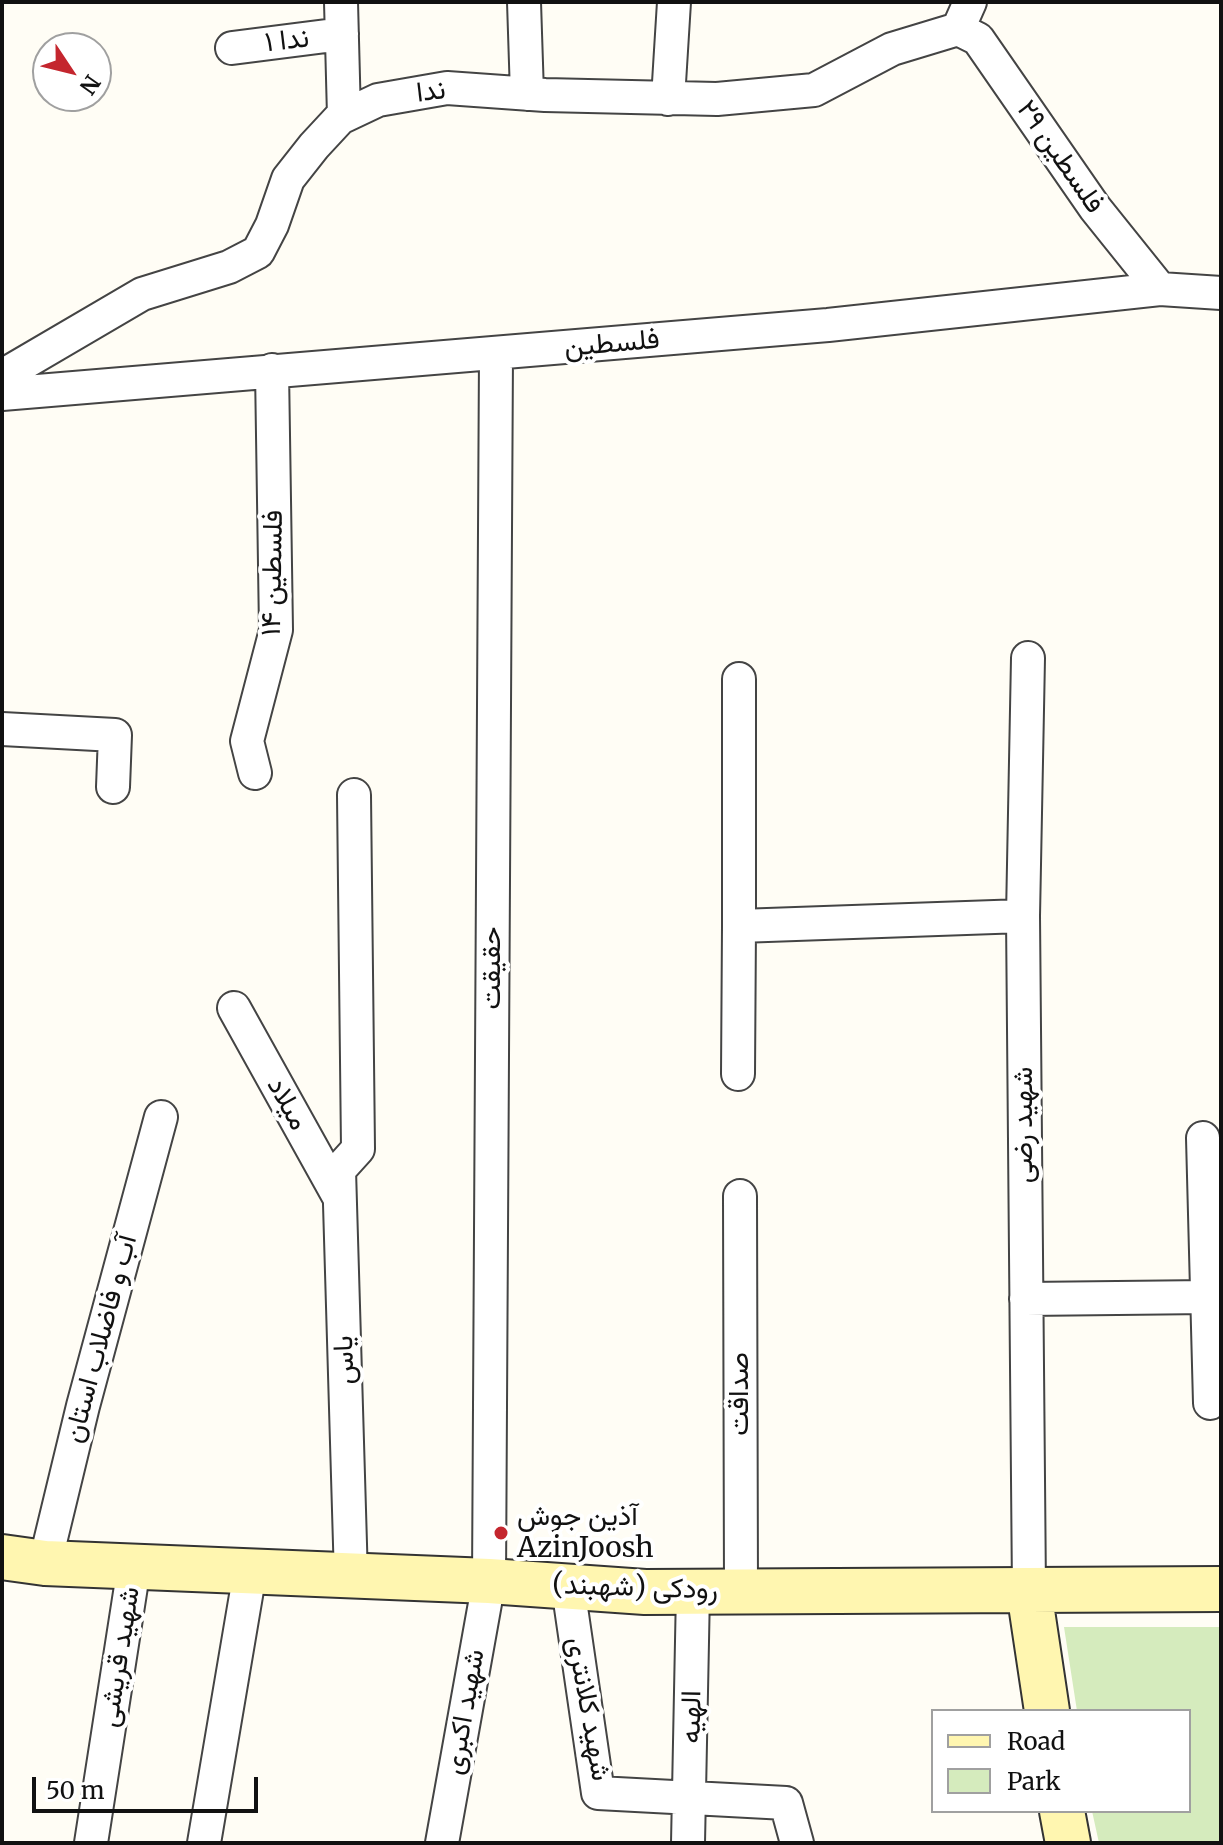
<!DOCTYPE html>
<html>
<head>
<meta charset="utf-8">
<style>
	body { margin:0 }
	#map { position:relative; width:1223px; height:1845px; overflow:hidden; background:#fffdf5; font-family:Merriweather,serif }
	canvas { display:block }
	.frame { position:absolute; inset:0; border:4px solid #111; pointer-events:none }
	.legend { position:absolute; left:931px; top:1709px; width:260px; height:104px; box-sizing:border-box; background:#fff; border:2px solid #a0a0a0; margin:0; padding:10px 14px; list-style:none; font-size:24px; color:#111 }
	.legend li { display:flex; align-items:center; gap:16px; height:40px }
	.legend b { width:40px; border:2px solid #a0a0a0 }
	.north { position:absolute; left:32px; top:32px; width:80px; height:80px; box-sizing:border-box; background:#fff; border:2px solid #a0a0a0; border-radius:50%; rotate:125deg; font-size:22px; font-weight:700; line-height:32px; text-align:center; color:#111 }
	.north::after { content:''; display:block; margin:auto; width:28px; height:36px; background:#c4262e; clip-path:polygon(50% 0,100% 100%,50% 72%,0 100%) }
	.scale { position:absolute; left:32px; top:1777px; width:226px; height:36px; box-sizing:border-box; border:4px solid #111; border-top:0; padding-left:10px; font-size:24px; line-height:28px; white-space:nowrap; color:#111; -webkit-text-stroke:6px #fff; paint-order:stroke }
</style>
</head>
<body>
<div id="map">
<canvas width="1223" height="1845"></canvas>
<div class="frame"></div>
<ul class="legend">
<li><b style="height:10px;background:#fff6b0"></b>Road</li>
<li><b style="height:22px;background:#d5ebbd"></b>Park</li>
</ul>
<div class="north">N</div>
<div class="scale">50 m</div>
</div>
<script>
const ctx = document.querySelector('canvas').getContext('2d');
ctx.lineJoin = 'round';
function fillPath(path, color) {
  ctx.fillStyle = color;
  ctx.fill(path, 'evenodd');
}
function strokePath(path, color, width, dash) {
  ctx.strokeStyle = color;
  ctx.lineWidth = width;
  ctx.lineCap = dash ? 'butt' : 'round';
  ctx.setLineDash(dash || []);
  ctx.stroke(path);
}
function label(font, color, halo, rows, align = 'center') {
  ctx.font = font + ' Merriweather,Vazirmatn,serif';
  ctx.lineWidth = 8;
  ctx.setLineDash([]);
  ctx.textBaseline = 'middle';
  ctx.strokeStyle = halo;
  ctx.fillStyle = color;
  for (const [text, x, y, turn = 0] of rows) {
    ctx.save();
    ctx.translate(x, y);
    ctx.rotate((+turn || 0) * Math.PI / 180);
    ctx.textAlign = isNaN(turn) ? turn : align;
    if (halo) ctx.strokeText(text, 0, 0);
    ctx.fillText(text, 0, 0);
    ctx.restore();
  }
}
fillPath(new Path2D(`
	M1064 1627H1221V1843H1099L1092 1811H1189V1711H1077Z`), '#d5ebbd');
const minor = new Path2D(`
	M341 2 344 116
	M524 2 527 94
	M958 29 978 39 1095 208 1160 289
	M958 29 970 2
	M232 48 342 34
	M668 99 674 2
	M2 376 142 294 229 267 258 252 272 225 288 179 314 146 340 118 378 100 447 88 545 95 717 99 814 90 892 49 958 29
	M2 394 828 325 1160 289 1221 293
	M1028 658 1023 916 1029 1591
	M739 679V926L1023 916
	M2 729 115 735 113 787
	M255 773 247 741 276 630 272 370
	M234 1008 339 1197
	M738 1074 739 926
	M1203 1138 1210 1403
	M740 1196 741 1591
	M1026 1299 1208 1297
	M45 1563 83 1406 161 1117
	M351 1578 339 1170 358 1149 354 795
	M568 1587 598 1793 786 1803 797 1843
	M91 1843 134 1567
	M204 1843 250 1572
	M442 1843 489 1581 496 355
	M688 1843 693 1591`);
const secondary = new Path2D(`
	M2 1557 45 1563 489 1581 645 1592 1221 1589
	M1029 1591 1047 1711
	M1062 1811 1068 1843`);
strokePath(minor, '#444', 36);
strokePath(secondary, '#333', 48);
strokePath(minor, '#fff', 32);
strokePath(secondary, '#fff6b0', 44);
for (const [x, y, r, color] of [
	[501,1533,8,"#c4262e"]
]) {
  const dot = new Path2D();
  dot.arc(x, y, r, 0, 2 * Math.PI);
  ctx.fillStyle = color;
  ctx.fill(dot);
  strokePath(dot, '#fff', 3);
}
label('28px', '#111', '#fff', [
	["ندا ۱",287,41,-7],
	["ندا",431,92,-7],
	["فلسطین ۲۹",1060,157,55],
	["فلسطین",612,344,-5],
	["فلسطین ۱۴",273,573,-89],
	["حقیقت",492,968,-90],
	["میلاد",287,1104,61],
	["شهید رضی",1024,1125,-90],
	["آب و فاضلاب استان",101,1339,-75],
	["یاس",345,1360,-92],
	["صداقت",740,1394,-90],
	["رودکی (شهبند)",635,1588,2],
	["شهید قریشی",120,1657,-81],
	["شهید کلانتری",588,1709,80],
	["شهید اکبری",465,1712,-80],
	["الهیه",692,1717,-89]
]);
label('28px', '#111', '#fff', [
	["آذین جوش",517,1517],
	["AzinJoosh",517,1549]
], 'left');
</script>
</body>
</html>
